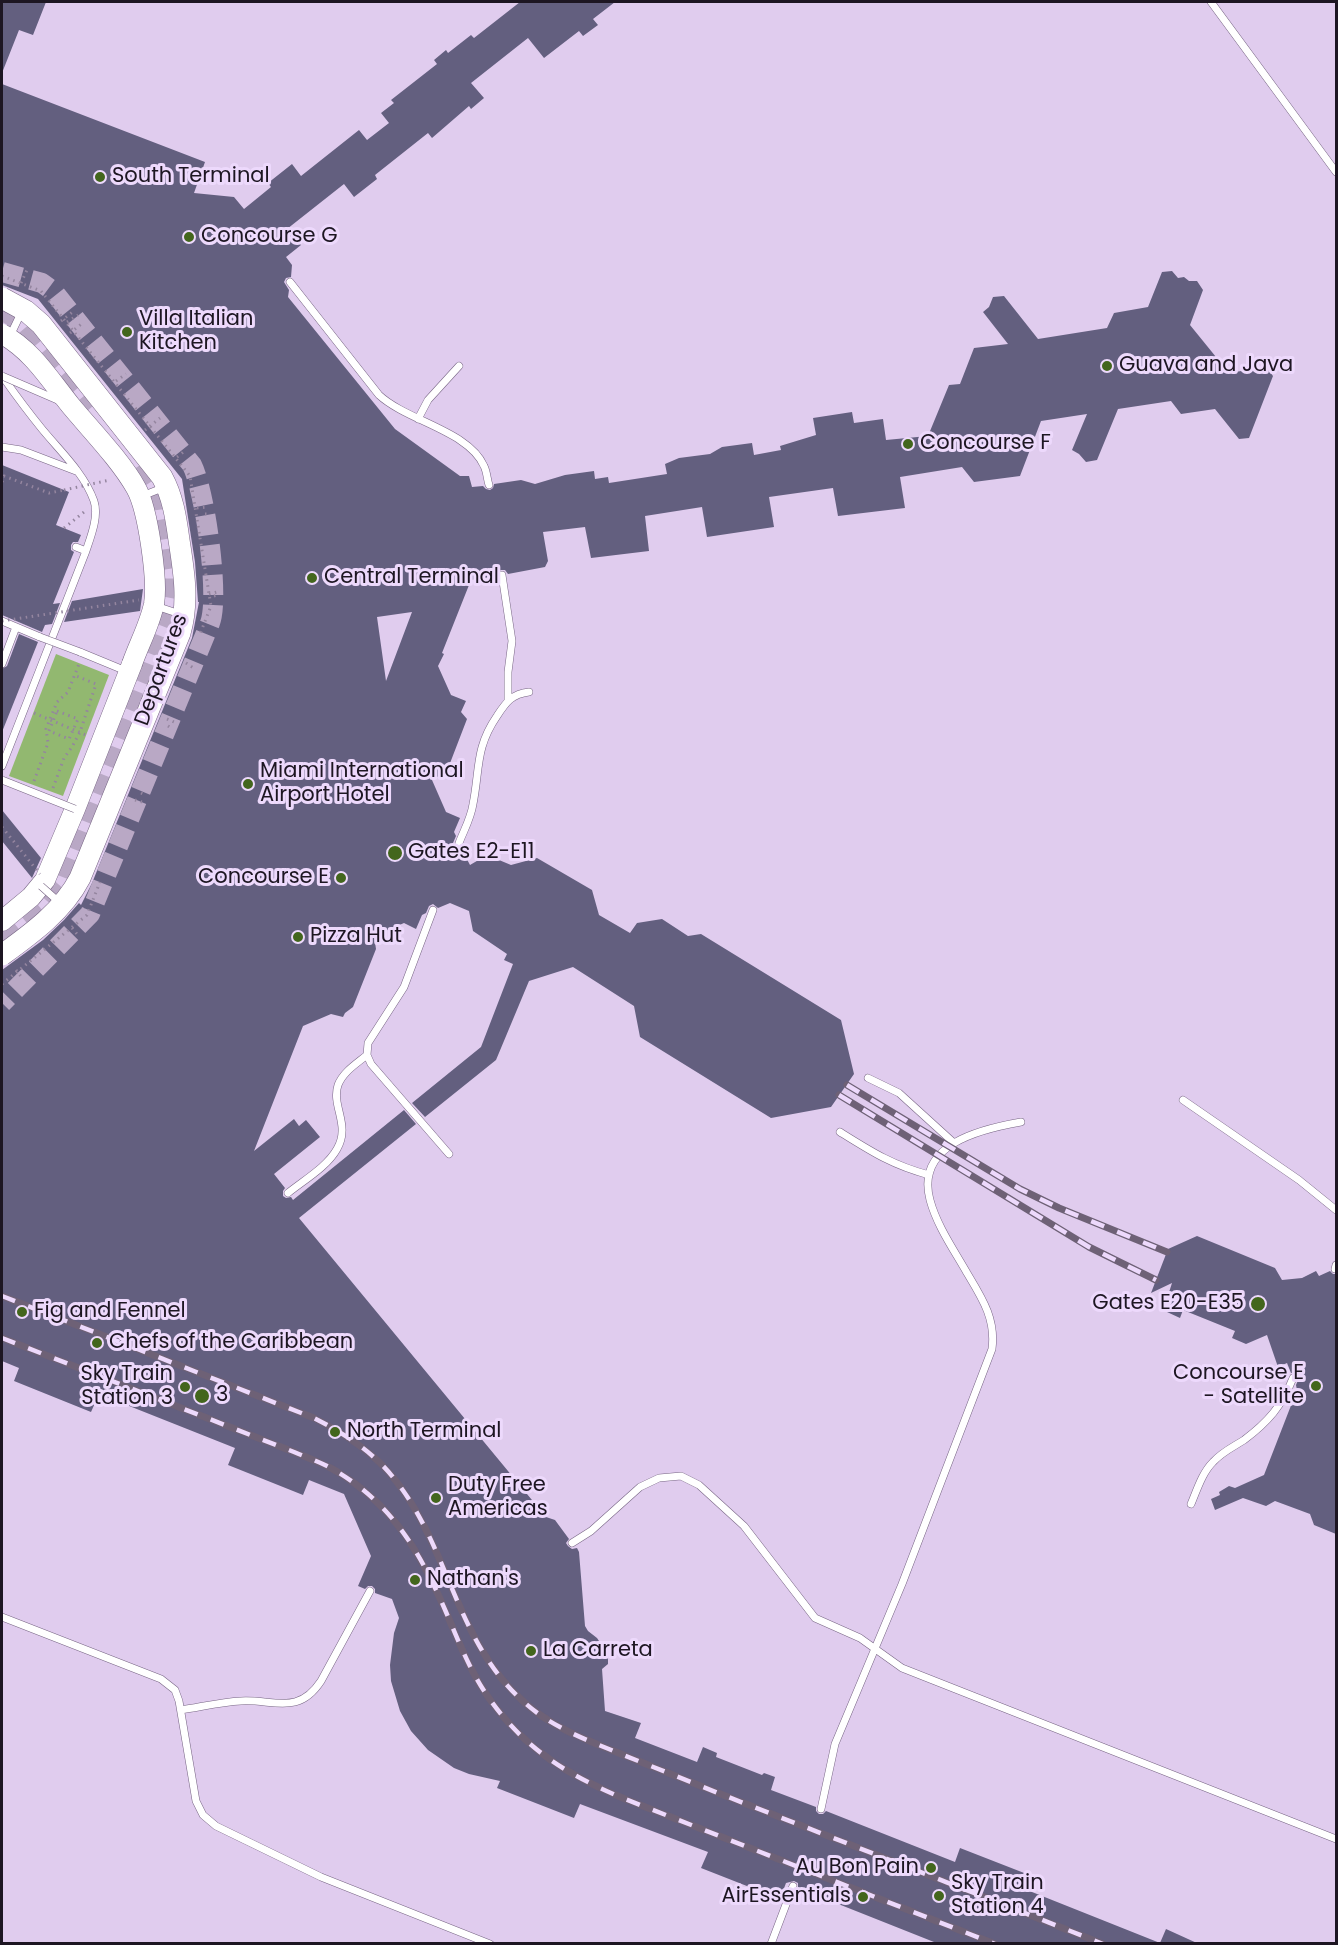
<!DOCTYPE html>
<html>
<head>
<meta charset="utf-8">
<style>
	body { margin:0 }
	#map { position:relative; width:1338px; height:1945px; overflow:hidden; background:#e0ccee; font-family:Poppins,sans-serif }
	canvas { display:block }
	.frame { position:absolute; inset:0; border:3px solid #1d1622; pointer-events:none }
</style>
</head>
<body>
<div id="map">
<canvas width="1338" height="1945"></canvas>
<div class="frame"></div>
</div>
<script>
const ctx = document.querySelector('canvas').getContext('2d');
ctx.lineJoin = 'round';
function fillPath(path, color) {
  ctx.fillStyle = color;
  ctx.fill(path, 'evenodd');
}
function strokePath(path, color, width, dash) {
  ctx.strokeStyle = color;
  ctx.lineWidth = width;
  ctx.lineCap = dash ? 'butt' : 'round';
  ctx.setLineDash(dash || []);
  ctx.stroke(path);
}
function label(font, color, halo, rows, align = 'center') {
  ctx.font = font + ' Poppins,sans-serif';
  ctx.lineWidth = 6;
  ctx.setLineDash([]);
  ctx.textBaseline = 'middle';
  ctx.strokeStyle = halo;
  ctx.fillStyle = color;
  for (const [text, x, y, turn = 0] of rows) {
    ctx.save();
    ctx.translate(x, y);
    ctx.rotate((+turn || 0) * Math.PI / 180);
    ctx.textAlign = isNaN(turn) ? turn : align;
    if (halo) ctx.strokeText(text, 0, 0);
    ctx.fillText(text, 0, 0);
    ctx.restore();
  }
}
fillPath(new Path2D(`
	M56 654 109 675 63 796 9 776Z`), '#92b870');
fillPath(new Path2D(`
	M2 2H46L33 35 19 30 2 73Z
	M520 2H615L593 19 598 25 583 36 579 31 544 58 528 38 471 83 484 98 471 109 469 106 432 138 428 133 375 175 377 179 354 197 344 184 287 229 301 245 286 257 292 265 291 277 286 278 284 282 289 290 288 297 395 429 460 476H469L472 487 483 486 486 489 490 490 493 488 494 484 521 480 535 484 565 475 594 471 595 479 608 477 609 483 667 474 665 464 679 458 710 454 722 447 752 443 754 455 781 450 780 446 816 435 813 418 852 412 854 423 883 419 886 440 928 436 949 385 960 384 974 348 1008 344 983 312 989 307 993 297 1004 296 1038 339 1107 328 1114 313 1148 307 1162 272 1172 271 1178 278 1184 277 1189 281H1197L1203 290 1190 325 1229 373 1266 367 1273 376 1249 438 1239 439 1215 409 1181 414 1171 401 1118 409 1097 460 1086 462 1079 454 1072 450 1087 414 1041 421 1020 476 974 482 962 467 900 477 905 508 838 516 833 488 769 497 774 527 707 537 702 507 645 516 649 551 591 558 585 527 543 532 548 561 545 567 508 574 505 570H501L497 572 496 576 471 580 442 653 444 654 438 666 451 695 466 701 461 712 467 719 447 771 432 780 446 812 460 818 454 832 456 836 453 843 455 847 461 848 470 865 487 855 511 865 537 858 592 890 599 915 630 933 637 923 662 919 688 936 701 934 841 1020 854 1074 831 1107 771 1118 640 1037 634 1006 573 967 529 981 496 1060 425 1117 412 1103 481 1047 513 964 504 960 507 954 473 931 469 911 450 903 438 908 433 904 429 906 426 913 422 915 416 929 404 923 374 936 376 949 353 1007 345 1013 343 1017 331 1014 303 1026 254 1151 294 1119 299 1126 306 1120 320 1137 274 1174 285 1188 283 1191V1196L286 1198 291 1197 293 1200 404 1110 416 1124 299 1218 546 1517 555 1520 569 1539 566 1543 568 1546 572 1549 577 1548 579 1552 585 1626 588 1631 597 1638 601 1644V1651L608 1658V1664L602 1669 605 1711 641 1723 635 1738 697 1762 703 1747 717 1753 716 1757 762 1775 764 1773 775 1777 771 1790 816 1807V1811L819 1814H823L826 1811 955 1862 960 1848 1037 1878 1032 1892 1160 1943 1166 1929 1199 1944H939L798 1888V1883L794 1881 786 1883 780 1899 701 1868 708 1852 580 1804 574 1818 497 1788 500 1781 469 1774 454 1768 428 1750 411 1731 400 1711 391 1681 390 1665 394 1633 399 1618 392 1599 375 1593V1589L372 1586H368L365 1589 358 1586 371 1556 344 1494 309 1480 303 1495 228 1465 235 1448 99 1394 91 1412 14 1381 19 1368 2 1361V970L43 940 64 920 79 903 81 905 92 883 192 638 199 602H198L195 562 182 479 38 299 2 285V84L205 162 194 193 234 197 244 209 271 187 268 183 292 164 301 176 359 130 367 140 389 123 381 113 394 103 391 100 437 64 434 60 446 50 448 53 471 35 474 38ZM412 612 386 681 377 617Z
	M2 465 69 492 56 525 81 535 78 542H73L71 545V550L74 552 53 604 60 603 52 624 45 625 42 632 2 615Z
	M143 589 140 611 64 622 72 601Z
	M19 634 38 642 2 732V669L7 666Z
	M2 810 41 858 32 878 2 841Z
	M1197 1236 1275 1268 1282 1280 1302 1278 1316 1271 1319 1276 1330 1271 1333 1274H1336V1534L1314 1525 1310 1514 1275 1501 1266 1506 1243 1498 1215 1510 1211 1499 1220 1495 1219 1492 1229 1486 1235 1488 1264 1475 1297 1390 1296 1385 1299 1378 1296 1373H1291L1287 1363 1278 1367 1267 1335 1246 1344 1232 1338 1235 1331 1183 1310 1180 1318 1167 1312 1164 1308 1172 1283 1151 1293 1168 1249Z`), '#635f7f');
strokePath(new Path2D(`
	M2 272 42 283 53 291 192 465C205 491 220 597 210 623L90 914 2 1003
	M2 310 25 324 93 406
	M2 940 47 904 65 883 169 619 173 597V577L162 507 155 487 134 457`), '#b9a8c5', 20, [20, 10]);
const lane = new Path2D(`
	M1211 2 1336 172
	M290 282 379 395C407 421 469 431 484 466 487 472 487 479 489 485
	M418 419 428 400 459 366
	M2 447 21 450 76 471
	M76 547 86 551
	M502 575 512 641 508 672V701
	M2 621 40 637
	M80 652 126 671
	M2 664 16 627
	M2 766 86 551C91 536 99 516 94 501 84 473 60 451 42 429 29 413 17 397 5 380
	M459 843C464 830 471 818 473 804 480 769 475 748 497 716 506 702 512 694 529 692
	M433 910 404 987 368 1043 367 1055 371 1064 449 1154
	M868 1078 899 1093 954 1143
	M1183 1100 1299 1180 1336 1210
	M840 1132C872 1152 892 1165 929 1175
	M288 1193C304 1180 327 1167 337 1149 351 1125 331 1106 338 1085 343 1072 356 1064 367 1055
	M1335 1269 1336 1265
	M1191 1504C1197 1490 1202 1473 1213 1462 1222 1452 1233 1447 1244 1440 1268 1422 1282 1406 1293 1378
	M572 1543 591 1531 640 1487 659 1478 681 1476 699 1485 744 1526 815 1618 860 1638 902 1668 1336 1839
	M2 1617 161 1679 175 1690 179 1701 196 1801 203 1815 216 1826 321 1877 490 1944
	M181 1710C201 1707 221 1702 241 1701 274 1699 298 1716 321 1681L370 1591
	M821 1809 835 1744 902 1584 992 1349C996 1319 982 1298 967 1273 954 1250 937 1226 930 1200 915 1144 981 1129 1021 1122
	M771 1944 793 1886`);
const secondary = new Path2D(`
	M2 921 31 897 45 880 75 809 132 664`);
strokePath(lane, '#776584', 8);
strokePath(secondary, '#776584', 21);
strokePath(new Path2D(`
	M21 283 27 270
	M61 321 74 311
	M67 322 78 315
	M70 333 84 322
	M116 381 126 374
	M145 430 160 418
	M177 457 186 450
	M2 482 4 476 49 493 64 490
	M197 508 207 507
	M205 514H208
	M64 528 84 512
	M209 594 217 592
	M214 596 218 595
	M186 663 195 669
	M57 711 78 719 69 739 49 731Z
	M34 713 86 735
	M167 719 174 722
	M168 726 171 728
	M34 781 48 743 46 729 57 702 68 692 79 664
	M53 788 64 758 72 747 80 732 96 684 74 675
	M141 793 145 795
	M135 800 142 802
	M72 928 77 934
	M16 970 23 979`), '#94859f', 3, [1.5, 4.5]);
strokePath(lane, '#fff', 7);
strokePath(secondary, '#fff', 20);
const rail = new Path2D(`
	M847 1085 1020 1189 1059 1208 1167 1252
	M839 1095 1089 1247 1156 1280
	M2 1296 314 1418C345 1434 375 1453 396 1481 450 1550 456 1643 525 1703 553 1728 587 1740 621 1754 653 1767 686 1780 718 1793 846 1843 975 1893 1103 1944
	M2 1338 294 1452C308 1458 323 1463 336 1471 393 1505 420 1552 446 1612 459 1642 471 1674 491 1701 527 1751 570 1776 625 1799L995 1944`);
strokePath(rail, '#6e6176', 7);
strokePath(rail, '#edd9fc', 4.5, [14]);
const laneBridge = new Path2D(`
	M10 336 22 311
	M2 376 60 401
	M142 496 165 487
	M156 606 180 614
	M40 637 80 652
	M2 780 75 809
	M41 886 60 903`);
const secondaryBridge = new Path2D(`
	M2 334C32 350 50 380 71 406 91 430 121 461 136 488 148 509 158 580 154 604 150 624 139 644 132 664`);
const primaryBridge = new Path2D(`
	M2 298 26 311 41 324 162 477C173 497 176 518 179 540 184 572 189 602 180 633L80 878C63 911 31 934 2 955`);
strokePath(laneBridge, '#776584', 8, []);
strokePath(secondaryBridge, '#776584', 21, []);
strokePath(primaryBridge, '#776584', 22, []);
strokePath(new Path2D(`
	M2 276 41 291 190 476 211 606 200 634
	M64 490 110 480
	M2 621 139 600
	M2 827 40 874
	M2 984 87 915 100 882`), '#94859f', 3, [1.5, 4.5]);
strokePath(laneBridge, '#fff', 7);
strokePath(secondaryBridge, '#fff', 20);
strokePath(primaryBridge, '#fff', 21);
for (const [x, y, r, color] of [
	[100,177,6,"#43661d"],
	[189,237,6,"#43661d"],
	[127,332,6,"#43661d"],
	[1107,366,6,"#43661d"],
	[908,444,6,"#43661d"],
	[312,578,6,"#43661d"],
	[248,784,6,"#43661d"],
	[395,853,8,"#43661d"],
	[341,878,6,"#43661d"],
	[298,937,6,"#43661d"],
	[1258,1304,8,"#43661d"],
	[22,1312,6,"#43661d"],
	[97,1343,6,"#43661d"],
	[1316,1386,6,"#43661d"],
	[185,1387,6,"#43661d"],
	[202,1396,8,"#43661d"],
	[335,1432,6,"#43661d"],
	[436,1498,6,"#43661d"],
	[415,1580,6,"#43661d"],
	[531,1651,6,"#43661d"],
	[931,1868,6,"#43661d"],
	[939,1896,6,"#43661d"],
	[863,1897,6,"#43661d"]
]) {
  const dot = new Path2D();
  dot.arc(x, y, r, 0, 2 * Math.PI);
  ctx.fillStyle = color;
  ctx.fill(dot);
  strokePath(dot, '#edd9fc', 2);
}
label('21px', '#1d1622', '#edd9fc', [
	["South Terminal",112,177],
	["Concourse G",201,237],
	["Villa Italian",139,320],
	["Kitchen",139,344],
	["Guava and Java",1119,366],
	["Concourse F",920,444],
	["Central Terminal",324,578],
	["Miami International",260,772],
	["Airport Hotel",260,796],
	["Gates E2-E11",408,853],
	["Concourse E",329,878,"right"],
	["Pizza Hut",310,937],
	["Gates E20-E35",1244,1304,"right"],
	["Fig and Fennel",34,1312],
	["Chefs of the Caribbean",109,1343],
	["Concourse E",1304,1374,"right"],
	["- Satellite",1304,1398,"right"],
	["Sky Train",173,1375,"right"],
	["Station 3",173,1399,"right"],
	["3",216,1396],
	["North Terminal",347,1432],
	["Duty Free",448,1486],
	["Americas",448,1510],
	["Nathan's",427,1580],
	["La Carreta",543,1651],
	["Au Bon Pain",919,1868,"right"],
	["Sky Train",951,1884],
	["Station 4",951,1908],
	["AirEssentials",851,1897,"right"]
], 'left');
label('21px', '#1d1622', '#edd9fc', [
	["Departures",162,670,-70]
]);
</script>
</body>
</html>
